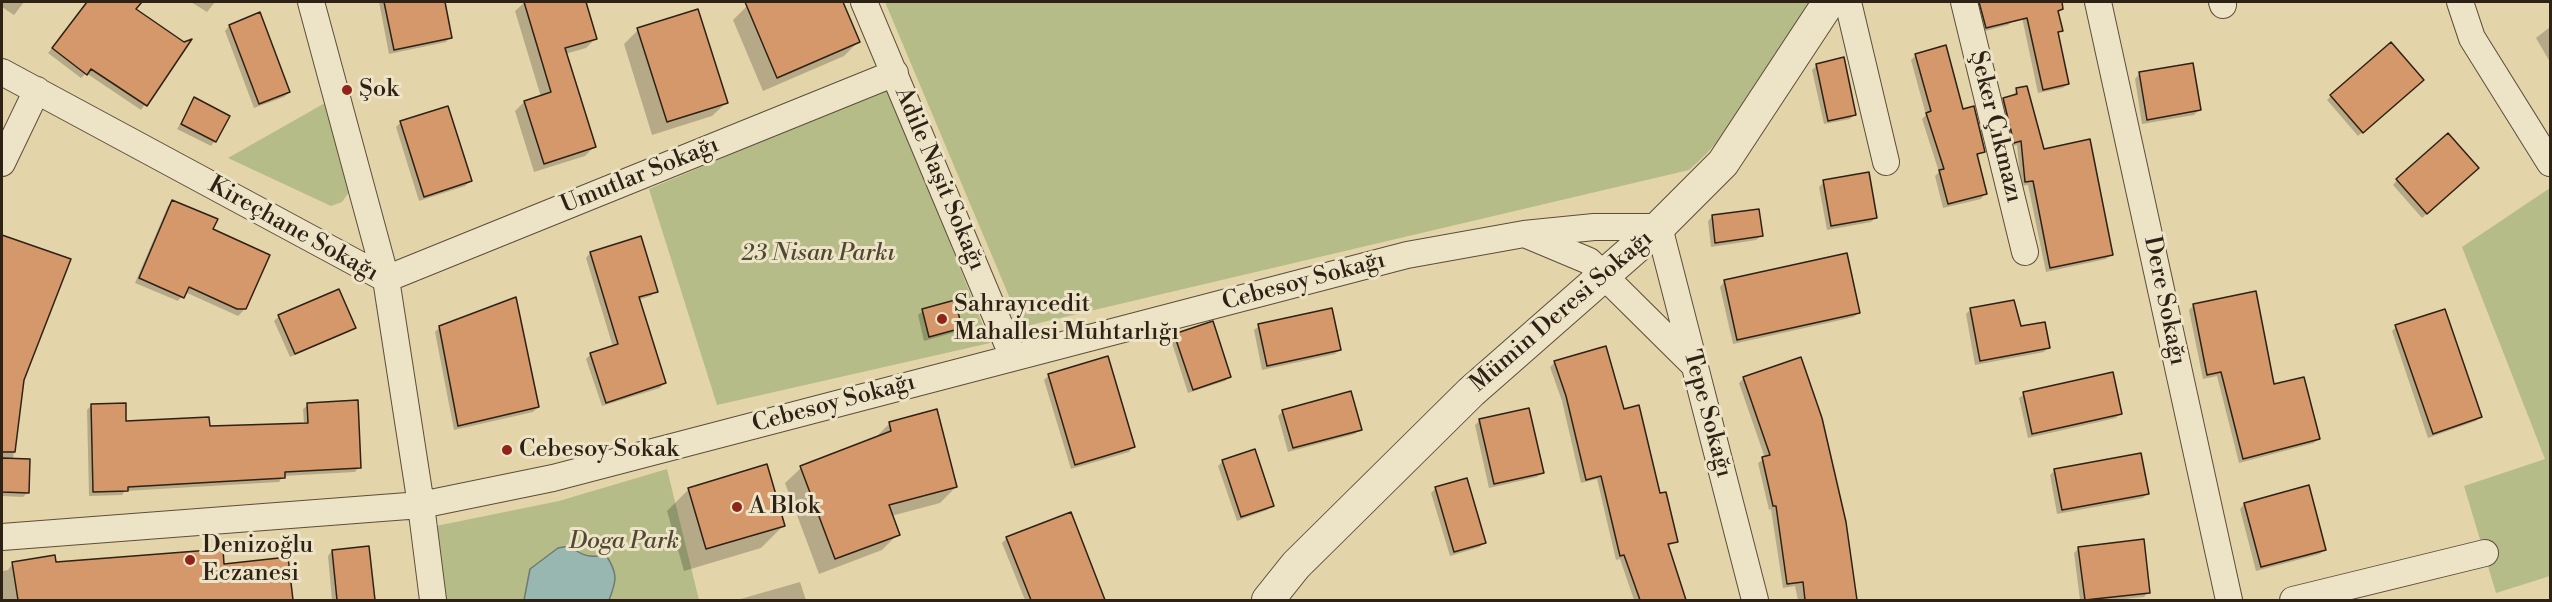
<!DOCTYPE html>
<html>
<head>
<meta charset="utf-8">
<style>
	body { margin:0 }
	#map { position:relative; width:2552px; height:602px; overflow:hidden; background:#e4d4a9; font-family:"Libre Bodoni",serif }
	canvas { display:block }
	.frame { position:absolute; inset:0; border:3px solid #2e2116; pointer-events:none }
</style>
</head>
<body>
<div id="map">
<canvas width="2552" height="602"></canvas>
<div class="frame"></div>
</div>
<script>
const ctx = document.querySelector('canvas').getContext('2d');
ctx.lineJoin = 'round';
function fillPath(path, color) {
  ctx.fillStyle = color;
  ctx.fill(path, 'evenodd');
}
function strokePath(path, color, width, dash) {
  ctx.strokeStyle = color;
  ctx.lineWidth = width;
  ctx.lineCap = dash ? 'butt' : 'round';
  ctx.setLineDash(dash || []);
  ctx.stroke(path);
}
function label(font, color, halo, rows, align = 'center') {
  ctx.font = font + ' "Libre Bodoni",serif';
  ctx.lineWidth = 6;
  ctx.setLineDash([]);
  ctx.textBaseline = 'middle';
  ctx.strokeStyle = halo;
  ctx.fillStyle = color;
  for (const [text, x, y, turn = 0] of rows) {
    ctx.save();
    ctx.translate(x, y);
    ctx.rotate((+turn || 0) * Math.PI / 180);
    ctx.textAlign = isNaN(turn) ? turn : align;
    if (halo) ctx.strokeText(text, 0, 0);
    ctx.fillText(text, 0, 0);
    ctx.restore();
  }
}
fillPath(new Path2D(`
	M885 2H1813C1777 56 1738 129 1689 170L1022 327Z
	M888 88 990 343 717 405 649 189Z
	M325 103 349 192 342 202 331 206 228 158Z
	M2550 188V576L2496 593 2464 486 2545 459 2462 247Z
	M667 469 699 600H444L436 526 559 501Z`), '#b5bc87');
const water = new Path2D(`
	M569 546C583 556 589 558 606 555 618 574 617 580 609 600H524L530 569 558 548Z`);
fillPath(water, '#98b7b1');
strokePath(water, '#6e7b73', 1.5);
fillPath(new Path2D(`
	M2 2H24L14 15 2 7Z
	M88 2H137L139 3 134 9 184 44 188 42 141 110 86 73 81 78 48 53Z
	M191 2H215L207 12Z
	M379 2H443L450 37 446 42 389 54Z
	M525 2H585L596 38 586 48 565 54 594 147 585 156 534 172 515 111 524 102 541 97 515 11Z
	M757 2H842L859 41 844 56 763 91 733 20 747 6Z
	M1974 2H2008L2013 21 2008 25 1981 32Z
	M2030 2H2055L2061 30 2057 35 2068 84 2063 88 2038 93 2020 8Z
	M229 26 289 92 284 97 254 108 225 31Z
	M2550 27V62L2536 38Z
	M638 30 727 102 712 116 652 135 624 44Z
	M1916 55 1962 111 1983 151 1976 157 1985 194 1981 199 1943 208 1935 176 1939 172 1922 119 1926 115 1911 60Z
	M1817 65 1855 114 1850 119 1824 124 1812 70Z
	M2192 65 2199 110 2194 115 2142 124 2135 79 2139 74Z
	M2417 85 2358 136 2327 100 2331 96Z
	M2017 89 2043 151 2111 255 2106 259 2046 272 2028 185 2021 186 2017 145 2009 147 1999 104 2004 99 2012 97Z
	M195 99 215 141 211 146 177 129Z
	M401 122 470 181 465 186 419 201 396 127Z
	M2473 172 2422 218 2393 185 2397 180Z
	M1824 182 1875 218 1871 222 1827 230 1819 187Z
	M172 202 211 230 268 256 243 311 238 316 185 292 178 301 135 283 168 206Z
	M1712 217 1761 236 1756 240 1711 247 1708 221Z
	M2 236 69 260 22 379 13 460 28 492 23 497 2 496Z
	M590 253 656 291 651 296 638 300 664 383 660 388 602 406 586 359 591 354 613 347 586 258Z
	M1724 282 1859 312 1854 317 1733 344 1720 287Z
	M2194 305 2273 386 2318 439 2314 443 2239 463 2217 376 2203 379 2189 310Z
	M1970 310 2020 328 2048 347 2044 352 1975 365 1966 314Z
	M923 311 960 327 956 332 924 341 918 315Z
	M279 316 354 327 349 332 290 357 274 321Z
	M1259 326 1340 349 1335 354 1262 370 1254 330Z
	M440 327 538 407 533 412 454 430 435 332Z
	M2396 327 2480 417 2476 421 2428 438 2392 331Z
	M1175 335 1230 376 1225 381 1188 393 1171 340Z
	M1555 362 1623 410 1676 542 1667 547 1685 600H1634L1620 559 1616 560 1597 479 1581 483 1562 401 1550 367Z
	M1049 375 1133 447 1129 452 1071 469 1044 380Z
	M1744 378 1844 522 1856 600H1798L1795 586 1783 588 1771 509 1769 510 1758 463 1765 458 1739 383Z
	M2024 394 2121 413 2116 418 2028 438 2019 398Z
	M92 405 125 422 209 428 304 424 303 409 308 405 359 467 355 472 283 476 279 482 125 491 122 495 89 496 87 410Z
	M1283 411 1360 429 1355 434 1288 452 1278 416Z
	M1480 420 1542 473 1537 477 1489 488 1475 425Z
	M889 424 956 487 940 503 891 516 898 534 882 550 819 574 785 483 801 468 874 439Z
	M1223 461 1272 505 1267 510 1237 521 1218 466Z
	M2055 470 2147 494 2143 498 2057 514 2050 475Z
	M1436 488 1484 542 1480 547 1450 556 1431 493Z
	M689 489 783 526 761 548 684 571 667 511Z
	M2244 504 2325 549 2320 554 2256 571 2240 509Z
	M1070 514 1103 600H1025L1002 543 1007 538Z
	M368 547 373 600H332L328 556 332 551Z
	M2079 548 2148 592 2144 597 2114 600H2080L2074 553Z
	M287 559 292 600H2V571L8 570 13 563 223 566Z
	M800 582 806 600H737Z`), '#0003');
const building = new Path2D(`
	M87 2H142L136 9 184 42 192 39 147 106 91 69 87 75 52 48Z
	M384 2H445L452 38 394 50Z
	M524 2H586L597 39 565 48 596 147 544 164 524 101 551 92Z
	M745 2H843L860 42 777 78Z
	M1979 2H2062L2063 9 2058 11 2063 31 2058 32 2069 84 2043 90 2027 18 1986 28Z
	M698 9 728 103 667 122 637 28Z
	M260 12 290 92 259 104 229 25Z
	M2391 42 2424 80 2363 133 2330 95Z
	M1946 45 1963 109 1974 106 1985 152 1977 154 1987 194 1948 204 1939 170 1944 169 1926 113 1931 111 1915 54Z
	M1844 57 1856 115 1828 121 1816 64Z
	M2193 63 2201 110 2147 120 2139 72Z
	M2027 86 2044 149 2090 139 2113 255 2050 268 2033 181 2025 182 2021 141 2014 143 2003 98 2017 94 2016 88Z
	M194 97 230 116 216 142 181 124Z
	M448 106 472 181 424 197 400 121Z
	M2448 133 2479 168 2427 214 2396 179Z
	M1869 172 1877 218 1831 226 1823 180Z
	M172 200 218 219 213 229 270 255 246 309H237L189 287 184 298 139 278Z
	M1759 209 1763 236 1715 243 1712 215Z
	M2 235 71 259 24 380 15 452H2Z
	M641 236 658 292 639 297 666 383 606 403 590 353 618 344 590 252Z
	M1847 253 1860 313 1737 340 1724 280Z
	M339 289 356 328 295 354 278 315Z
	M2256 291 2274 384 2304 377 2320 439 2243 459 2221 372 2207 375 2193 304Z
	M516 297 539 407 458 426 439 326Z
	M955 300 962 328 929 337 922 309Z
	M2014 300 2021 326 2045 322 2050 348 1980 361 1970 308Z
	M1332 308 1341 350 1267 366 1258 324Z
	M2445 309 2482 417 2433 434 2395 325Z
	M1213 321 1231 377 1193 390 1174 334Z
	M1606 346 1624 409 1639 405 1660 493 1666 492 1678 542 1668 544 1686 600H1640L1624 555 1620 556 1601 476 1586 480 1566 396 1554 361Z
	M1108 356 1135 447 1075 465 1048 374Z
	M1801 357 1822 418 1846 522 1857 600H1805L1803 582 1787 584 1776 506H1773L1762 457 1770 455 1743 377Z
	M2113 372 2122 414 2032 434 2023 392Z
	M1351 391 1362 430 1293 448 1282 410Z
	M358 400 361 468 285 472V478L128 487V491L93 492 91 404 126 403V421L209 417 210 426 308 423 307 403Z
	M1529 408 1544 473 1494 484 1479 419Z
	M937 409 957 487 889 505 900 535 835 559 800 466 891 431 889 422Z
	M1255 449 1274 506 1241 517 1222 460Z
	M2141 453 2149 494 2062 510 2054 469Z
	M2 458 30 459 29 493 2 492Z
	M767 464 785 526 706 549 688 488Z
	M1467 478 1486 543 1454 552 1435 487Z
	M2309 485 2326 550 2261 567 2244 503Z
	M1071 512 1105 600H1031L1006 537Z
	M2144 539 2150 593 2085 600 2078 547Z
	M369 546 375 600H337L332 550Z
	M223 549 224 564 288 557 293 600H18L12 562 55 555 56 562Z`);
fillPath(building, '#d4986a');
strokePath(building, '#2e2116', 1.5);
const minor = new Path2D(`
	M311 2 386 279 421 505 433 600
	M864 2 1013 357
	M1848 2 1886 162
	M1964 2 2025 252
	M2098 2 2229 600
	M2222 2 2223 5
	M2460 2 2472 38 2550 163
	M2 72 386 279
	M2 163 37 90
	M1527 235 1589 261 1694 365
	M386 279 895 73
	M2 537 421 505 553 478 1407 255 1524 234 1594 227H1659L1755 600
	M2293 600 2485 553`);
const tertiary = new Path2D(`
	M1268 600 1296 565 1471 392 1659 227 1723 163 1829 2`);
strokePath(minor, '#5c4e3b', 28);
strokePath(tertiary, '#5c4e3b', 34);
strokePath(minor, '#ede3c7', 26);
strokePath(tertiary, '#ede3c7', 32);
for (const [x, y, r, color] of [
	[347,90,6,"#8f2418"],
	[942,319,6,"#8f2418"],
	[507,450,6,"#8f2418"],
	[737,507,6,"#8f2418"],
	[190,560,6,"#8f2418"]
]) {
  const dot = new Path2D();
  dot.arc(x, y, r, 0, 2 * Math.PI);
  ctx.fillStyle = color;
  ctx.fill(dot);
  strokePath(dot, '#ede3c7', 2);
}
label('24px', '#2e2116', '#ede3c7', [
	["Şok",359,90],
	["Sahrayıcedit",954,305],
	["Mahallesi Muhtarlığı",954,333],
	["Cebesoy Sokak",519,450],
	["A Blok",749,507],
	["Denizoğlu",202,546],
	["Eczanesi",202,574]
], 'left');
label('24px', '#2e2116', '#ede3c7', [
	["Şeker Çıkmazı",1995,127,76],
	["Umutlar Sokağı",640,176,-22],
	["Adile Naşit Sokağı",939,179,67],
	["Kireçhane Sokağı",293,230,29],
	["Cebesoy Sokağı",1304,282,-15],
	["Dere Sokağı",2164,301,78],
	["Mümin Deresi Sokağı",1562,312,-41],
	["Cebesoy Sokağı",834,404,-15],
	["Tepe Sokağı",1707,414,75]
]);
label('italic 24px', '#504832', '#ede3c7', [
	["23 Nisan Parkı",818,254],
	["Doga Park",624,542]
]);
</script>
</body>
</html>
